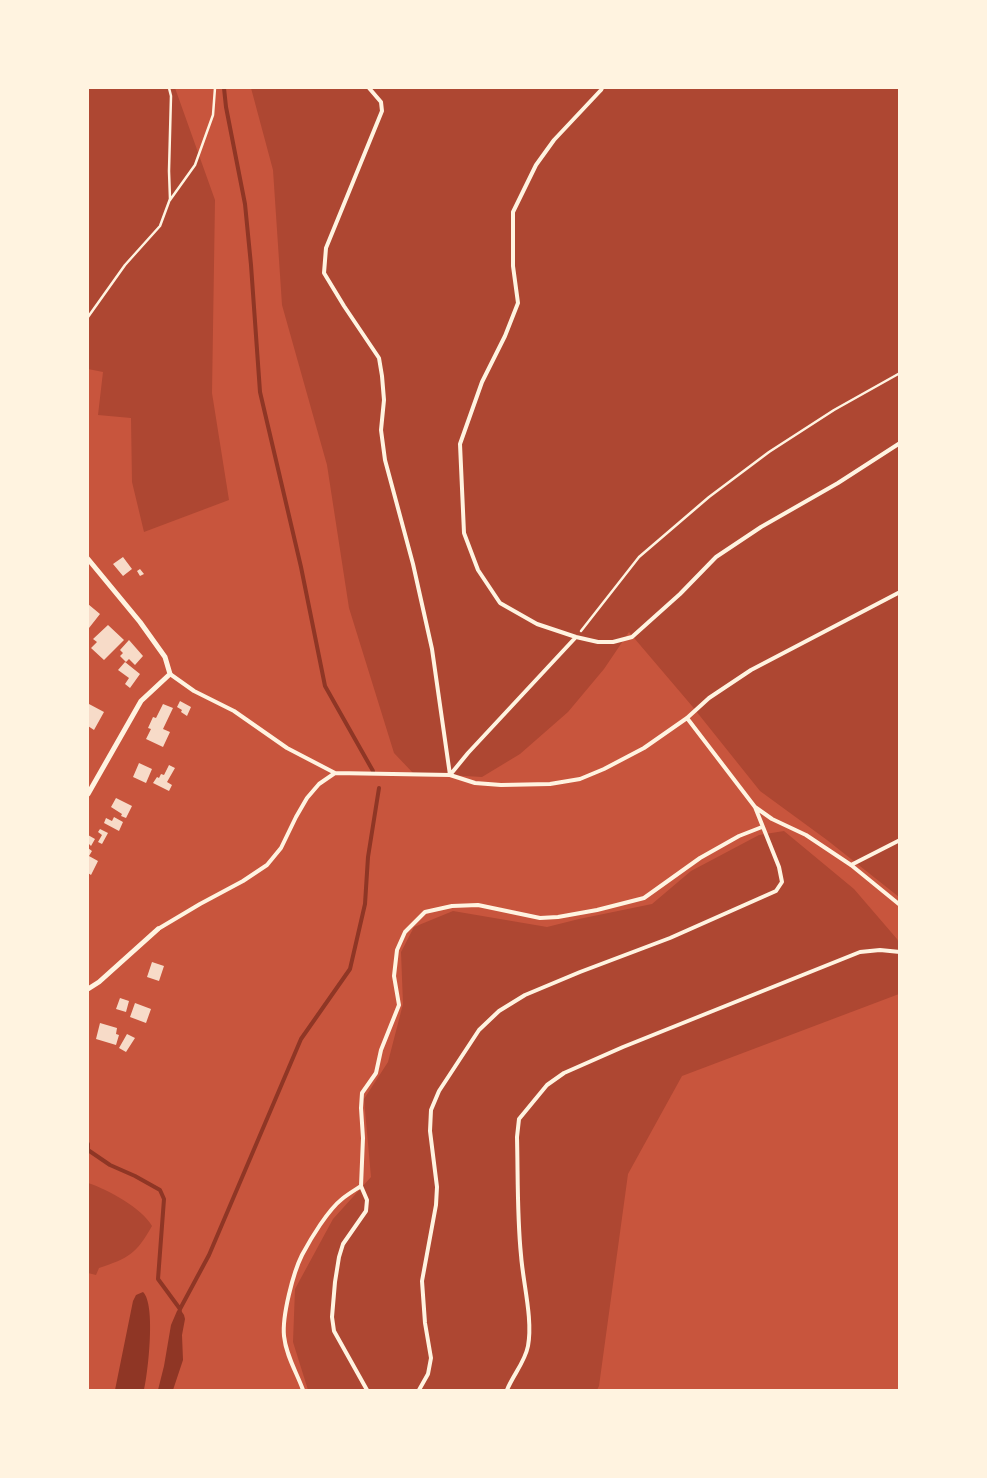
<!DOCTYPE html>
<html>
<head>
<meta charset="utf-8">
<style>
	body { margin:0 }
	#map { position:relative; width:987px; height:1478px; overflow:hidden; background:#c8553d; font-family:"Exo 2",sans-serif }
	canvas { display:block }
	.frame { position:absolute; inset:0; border:89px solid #fff3e0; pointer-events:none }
</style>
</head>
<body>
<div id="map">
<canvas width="987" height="1478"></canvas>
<div class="frame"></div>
</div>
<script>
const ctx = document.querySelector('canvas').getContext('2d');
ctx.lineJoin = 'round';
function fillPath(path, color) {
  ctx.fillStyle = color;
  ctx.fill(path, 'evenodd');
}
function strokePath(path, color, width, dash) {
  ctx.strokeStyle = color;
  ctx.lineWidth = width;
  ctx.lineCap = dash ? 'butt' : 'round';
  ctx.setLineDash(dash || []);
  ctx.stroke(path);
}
fillPath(new Path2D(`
	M88 88H175L215 200 212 393 229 500 144 532 132 482 131 418 98 415 103 372 88 369Z
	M251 88H899V897L827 840 760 791 692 706 629 632 604 669 568 712 520 754 482 777 413 773 394 753 349 608 327 465 282 305 273 170Z
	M784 831 854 889 897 939 900 945 899 994 682 1076 628 1174 599 1386 597 1390H308L293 1342 295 1289 333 1219 371 1177 364 1099 388 1062 403 1004 401 952 414 927 453 911 547 927 579 919 652 904 691 871 759 835Z
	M88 1183C107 1189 142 1208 152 1226 136 1254 129 1258 99 1268L96 1275 88 1273Z`), '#ae4732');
fillPath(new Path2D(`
	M143 1292C156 1304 148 1373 144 1390H115L133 1301 136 1295Z
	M180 1309 184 1315 185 1319 182 1335 183 1360 173 1390H158L164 1366 171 1325 177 1311Z`), '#8f3625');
strokePath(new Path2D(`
	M224 88 226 107 245 204 251 265 260 392 301 567 325 686 373 771
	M88 1144V1150L110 1165 135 1176 160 1190 164 1199 158 1279 180 1309
	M179 1314 180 1309 209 1255 301 1039 350 969 365 904 368 857 379 788`), '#8f3625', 4);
fillPath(new Path2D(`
	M123 557 132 569 123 576 113 564Z
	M140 569 144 574 140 576 137 571Z
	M88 604 100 614 89 628 88 627Z
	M108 625 124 640 104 660 91 648 97 642 93 639Z
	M129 640 143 656 135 665 129 659 126 662 120 656 123 653 120 650Z
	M125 662 140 674 130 688 125 684 129 678 118 670Z
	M180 701 191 707 187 716 181 712 182 710 177 707Z
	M89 704 104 712 94 730 88 726V706Z
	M163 704 173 708 163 729 170 732 163 747 146 739 151 729 148 728 153 717 156 718Z
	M139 763 152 769 146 783 133 777Z
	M169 765 175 768 167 782 172 785 169 791 153 783 157 777 159 778 161 774 164 775Z
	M116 798 132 806 126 818 121 816 122 814 111 807Z
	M114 817 123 822 119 831 104 823 106 818 112 821Z
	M100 829 108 833 102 844 98 842 102 835 98 832Z
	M88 835 95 839 91 846 89 844 88 847Z
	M88 848 92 851 89 856 98 861 91 875 88 873Z
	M152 962 164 966 159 981 147 977Z
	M120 998 129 1001 126 1012 116 1009Z
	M135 1003 151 1009 146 1023 130 1017Z
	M100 1023 117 1028 116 1034 119 1035 116 1045 96 1039Z
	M127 1034 135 1038 126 1052 119 1048Z`), '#f7dbc8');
strokePath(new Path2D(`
	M170 200 195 165 213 115 215 88
	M88 317 125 265 160 226 170 199 169 171 171 96 169 88
	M581 631 639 557 709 497 769 452 834 410 900 373`), '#fff3e0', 2.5);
strokePath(new Path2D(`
	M369 88 381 102 382 111 326 248 324 273 344 306 379 358 382 376 384 400 381 430 385 460 413 564 432 649 450 775
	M602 88 601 90 554 140 536 165 513 212V266L518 303 505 336 482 382 460 444 464 533 478 570 500 603 537 624 576 637 598 642H613L632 637 680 594 716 557 761 527 838 483 900 443
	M170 674 194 691 234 711 287 748 335 773
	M687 718 755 807 772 819 806 835 851 865 900 905
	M450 775 468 753 576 637
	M851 865 900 840
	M158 929 200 904 243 881 267 865 281 848 296 817 307 798 319 784 335 773 450 775 475 783 501 785 550 784 580 779 604 769 644 748 687 718 709 698 751 670 900 592
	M303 1390C297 1373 286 1356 284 1336 282 1316 293 1273 302 1255 311 1238 328 1210 342 1199 348 1194 355 1190 361 1186
	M367 1390 334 1331 332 1317 335 1282 339 1257 343 1244 366 1211 367 1200 361 1186 363 1138 361 1108 362 1093 376 1073 381 1050 399 1005 394 976 397 950 405 932 425 912 452 906 478 905 540 918 558 917 597 910 644 898 700 858 739 836 762 827
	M419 1390 428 1374 431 1358 425 1323 422 1281 436 1205 437 1187 430 1131 431 1110 439 1091 479 1030 499 1011 525 995 580 972 670 938 776 891 782 882 779 867 755 807
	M507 1390C513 1375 525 1362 528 1346 533 1319 523 1283 521 1255 517 1216 518 1176 517 1137L519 1119 547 1085 564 1073 623 1047 860 952 880 950 900 952`), '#fff3e0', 4);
strokePath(new Path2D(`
	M88 559 140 622 165 657 170 674 141 701 88 794
	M88 989 99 982 158 929`), '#fff3e0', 5);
</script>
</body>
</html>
